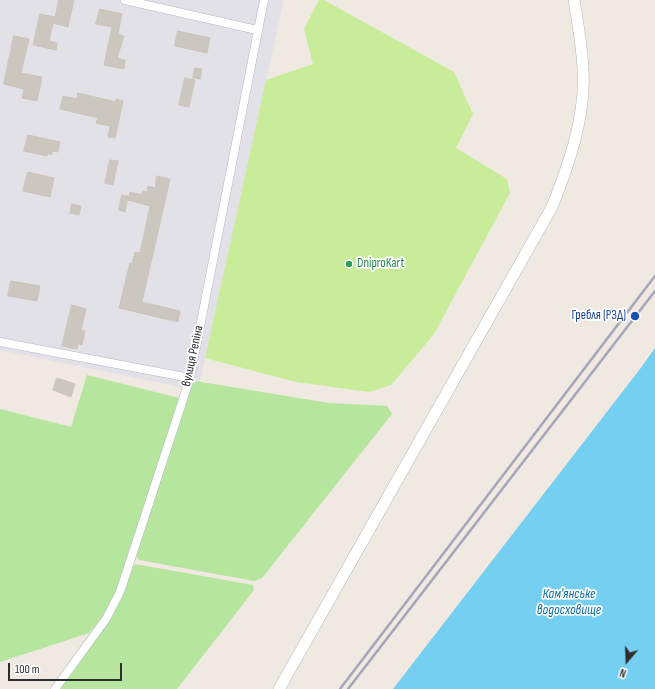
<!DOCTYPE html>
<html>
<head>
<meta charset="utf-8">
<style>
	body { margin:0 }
	#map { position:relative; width:655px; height:689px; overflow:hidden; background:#efe9e1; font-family:"Sofia Sans Condensed",sans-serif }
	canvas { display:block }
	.north { position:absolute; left:607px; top:641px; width:40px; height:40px; -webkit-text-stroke:3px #fff; paint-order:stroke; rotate:199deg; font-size:11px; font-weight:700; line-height:16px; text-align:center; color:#2e2e2e }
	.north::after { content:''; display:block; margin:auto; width:14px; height:18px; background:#2e2e2e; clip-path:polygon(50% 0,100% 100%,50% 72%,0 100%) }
	.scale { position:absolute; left:8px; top:663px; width:114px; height:18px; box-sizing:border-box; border:2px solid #2e2e2e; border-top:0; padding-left:5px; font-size:12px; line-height:14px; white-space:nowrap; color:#2e2e2e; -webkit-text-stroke:3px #fff; paint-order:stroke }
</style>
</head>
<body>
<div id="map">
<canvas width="655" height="689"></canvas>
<div class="north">N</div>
<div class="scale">100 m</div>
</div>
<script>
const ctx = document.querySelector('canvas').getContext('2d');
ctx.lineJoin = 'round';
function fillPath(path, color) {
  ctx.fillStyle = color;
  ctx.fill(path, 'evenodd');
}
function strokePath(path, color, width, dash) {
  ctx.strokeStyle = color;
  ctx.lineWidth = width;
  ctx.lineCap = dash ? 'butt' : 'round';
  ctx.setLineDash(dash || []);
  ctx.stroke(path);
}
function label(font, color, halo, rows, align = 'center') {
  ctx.font = font + ' "Sofia Sans Condensed",sans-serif';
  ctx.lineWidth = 3.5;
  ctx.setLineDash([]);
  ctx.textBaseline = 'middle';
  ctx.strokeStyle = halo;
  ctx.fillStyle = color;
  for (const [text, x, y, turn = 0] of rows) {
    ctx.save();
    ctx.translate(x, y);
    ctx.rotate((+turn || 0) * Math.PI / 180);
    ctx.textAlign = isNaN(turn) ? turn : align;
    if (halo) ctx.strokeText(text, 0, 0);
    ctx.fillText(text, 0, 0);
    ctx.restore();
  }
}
fillPath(new Path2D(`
	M0 0H284L198 391 0 350Z`), '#e3e1e8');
fillPath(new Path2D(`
	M87 375 179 398 117 591 103 616 89 633 0 662V409L71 427Z
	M195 381 329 403 387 406 392 414 262 578 254 581 139 560 136 556 192 383Z
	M135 564 253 585 254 590 177 689H60L109 620 124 593 133 567Z`), '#b6e59e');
fillPath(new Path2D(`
	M319 0H324L454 72 473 114 456 148 507 179 510 193 434 334 391 385 369 392 296 382 205 358 266 80 313 64 304 29Z`), '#c9ec9a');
fillPath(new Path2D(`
	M655 348V689H393L640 369Z`), '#75cff0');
const building = new Path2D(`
	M59 0H74L68 27 53 23 49 41 57 43 56 50 33 45 40 14 55 17Z
	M100 9 122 14 118 34 124 36 117 58 125 60 124 69 104 65 112 27 96 24Z
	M178 31 210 38 207 53 175 46Z
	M14 36 29 39 21 73 42 77 37 101 22 98 24 89 4 84Z
	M195 68 202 69 200 79 193 78Z
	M185 78 195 80 189 107 179 105Z
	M78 93 116 102V99L123 101 115 138 108 137 110 126 96 123 98 118 60 109 63 96 77 99Z
	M28 135 60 142 58 152 52 151V154H47V156L24 151Z
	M110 160 118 161 113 185 105 183Z
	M28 172 54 178 50 197 23 191Z
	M157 176 170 179 142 302 180 311 178 322 119 308 130 263 132 264 135 252 140 253 150 206 128 200 130 192 142 195 143 191 147 192 148 186 155 188Z
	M122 195 128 196 125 212 119 210Z
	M72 204 81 206 79 215 70 213Z
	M11 281 40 286 37 301 8 296Z
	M72 305 86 309 81 330 85 331 82 345 78 344 77 349 62 346Z
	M57 378 75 384 71 397 53 390Z`);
fillPath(building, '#cbc7bf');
strokePath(building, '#cbc5ba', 1);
const street = new Path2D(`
	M125 0 257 30
	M0 342 190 378
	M55 689 106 619 120 592 190 378 264 0`);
const secondary = new Path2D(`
	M279 689 552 207C569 164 586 116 583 70 582 46 578 23 574 0`);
strokePath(street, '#b4b7c1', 9);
strokePath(secondary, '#b4b7c1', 12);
strokePath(street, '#fff', 8);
strokePath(secondary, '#fff', 11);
strokePath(new Path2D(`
	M340 689 655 276
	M348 689 655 291`), '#a3a6b8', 2.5);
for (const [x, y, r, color] of [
	[349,264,4,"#2e9e5b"],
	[635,316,5,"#1a4fb4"]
]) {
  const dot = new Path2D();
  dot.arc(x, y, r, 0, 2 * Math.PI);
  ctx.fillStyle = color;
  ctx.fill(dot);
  strokePath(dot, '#fff', 1.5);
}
label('13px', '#27864d', '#fff', [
	["DniproKart",357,264]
], 'left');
label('13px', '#164399', '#fff', [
	["Гребля (РЗД)",626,316]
], 'right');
label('13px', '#2e2e2e', '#fff', [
	["вулиця Репіна",193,356,-78]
]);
label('italic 14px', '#0d6fa3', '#fff', [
	["Кам'янське",569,594],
	["водосховище",569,610]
]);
</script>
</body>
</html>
